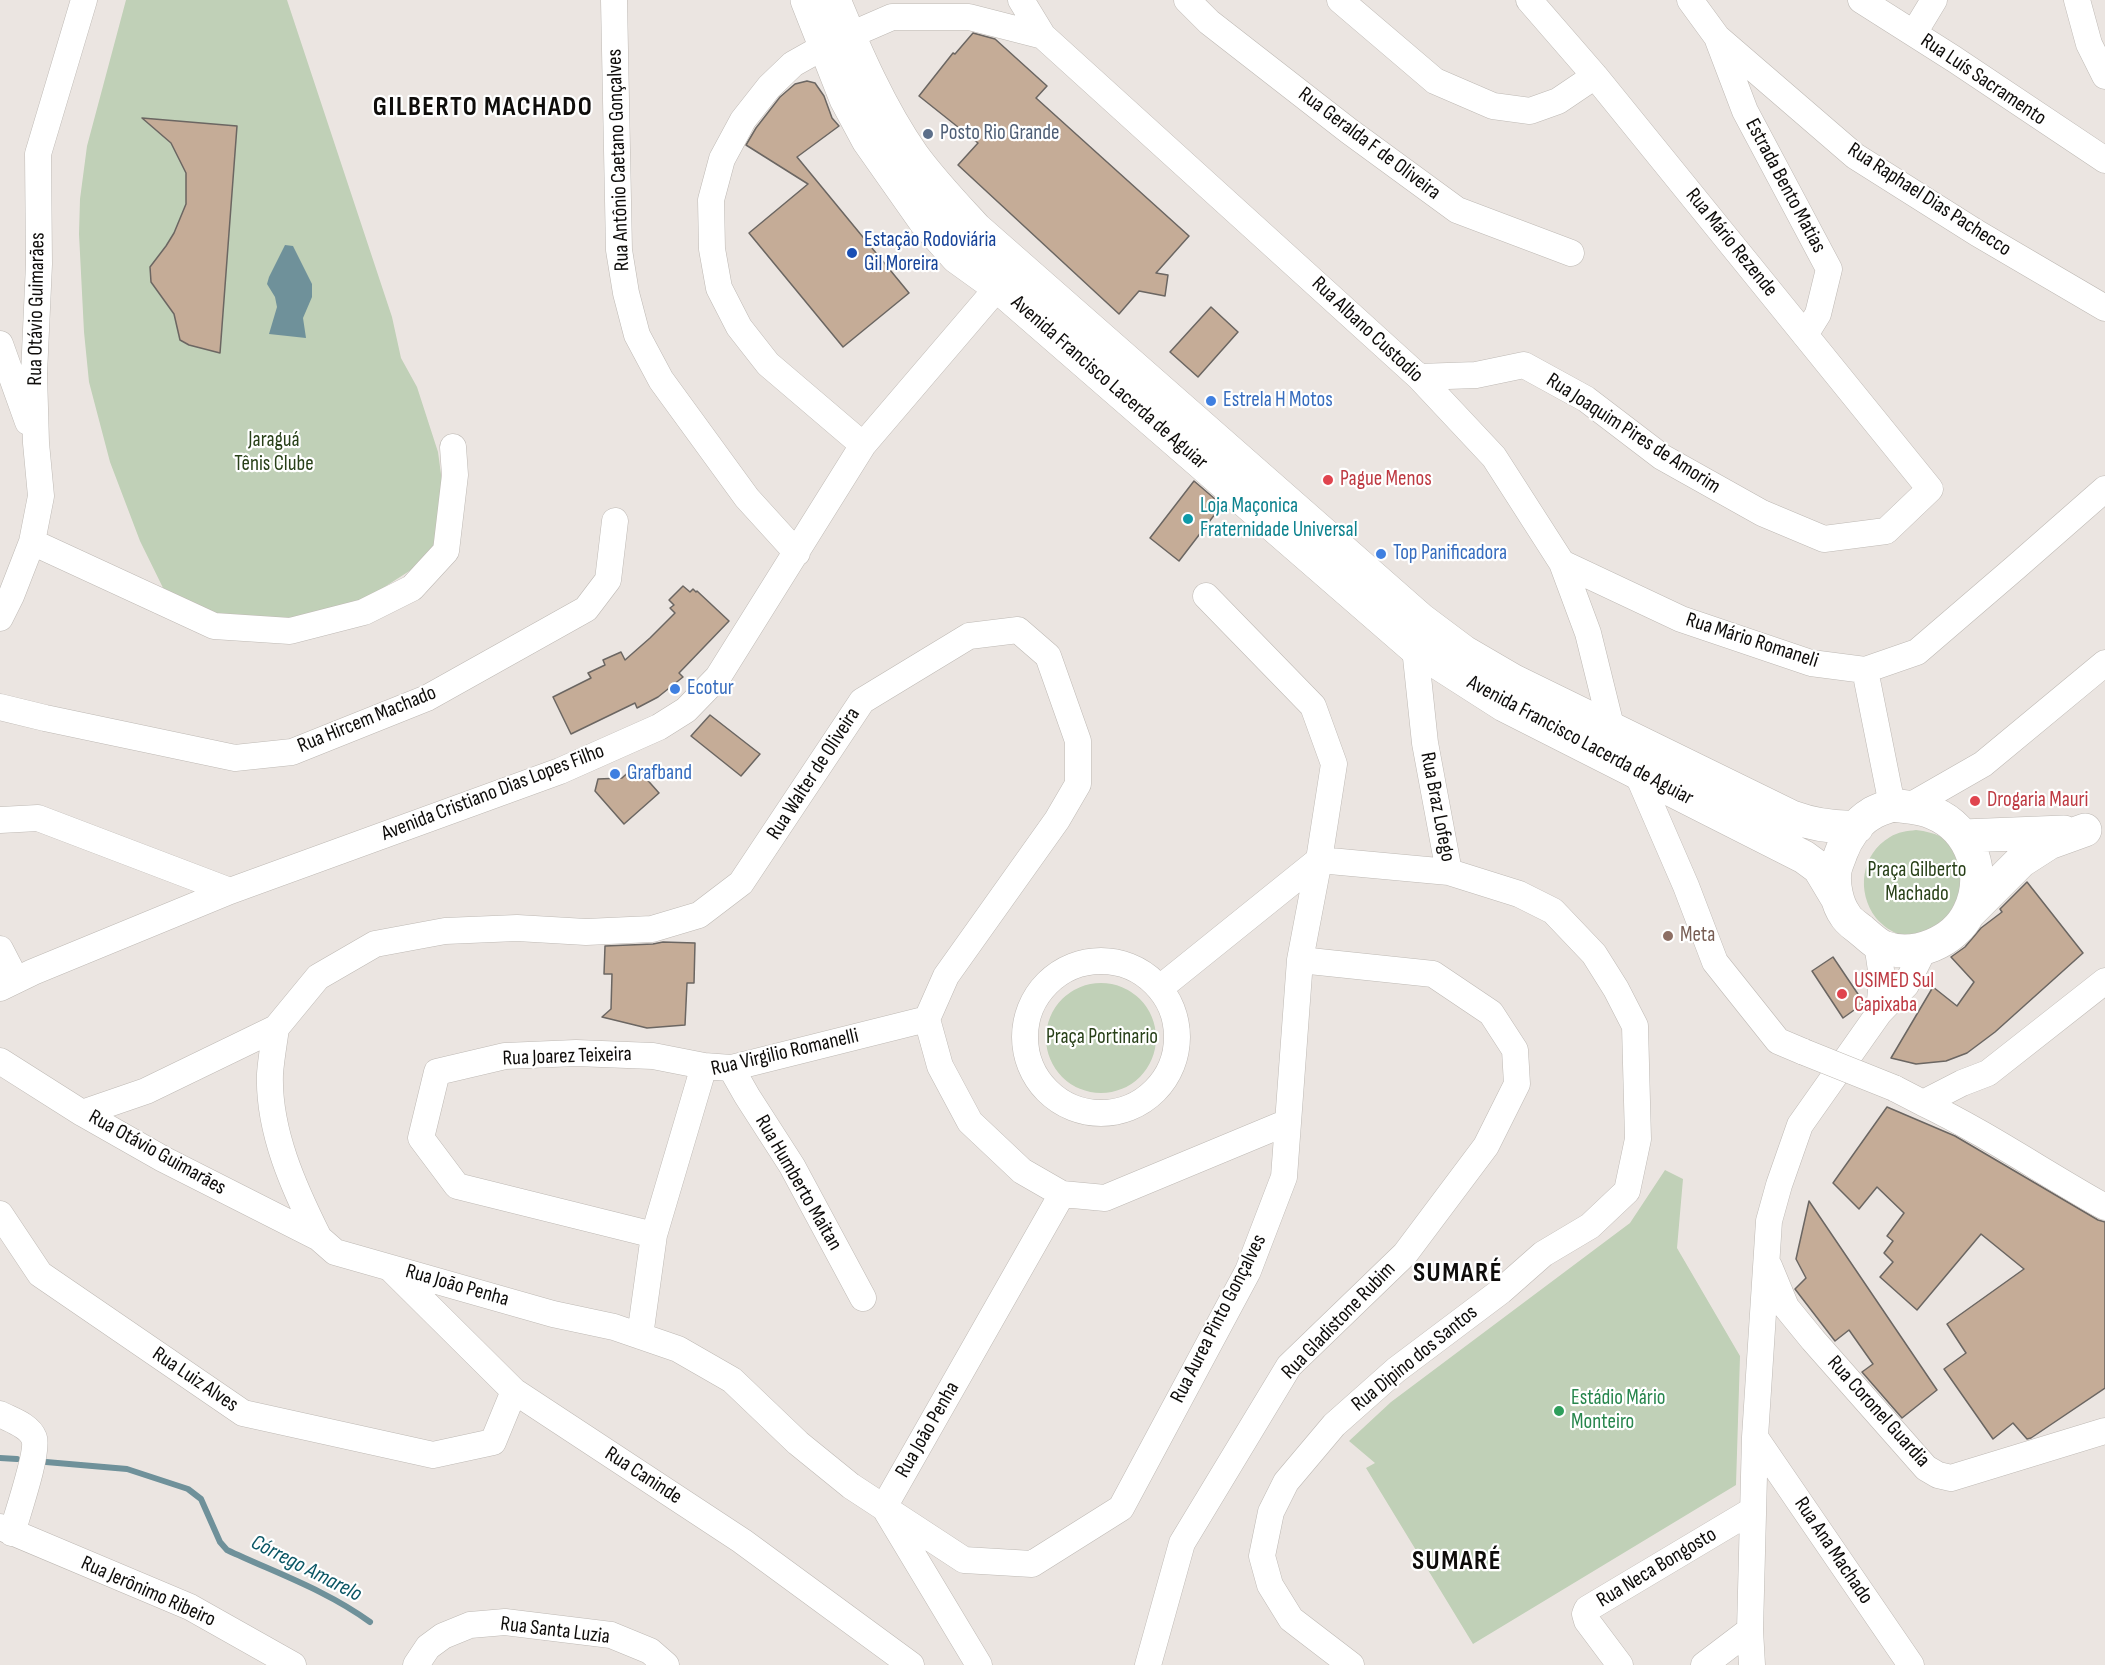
<!DOCTYPE html>
<html>
<head>
<meta charset="utf-8">
<style>
	body { margin:0 }
	canvas { display:block; background:#ebe5e1 }
</style>
</head>
<body>
<canvas width="2105" height="1665"></canvas>
<script>
const ctx = document.querySelector('canvas').getContext('2d');
ctx.lineJoin = 'round';
function fillPath(path, color) {
  ctx.fillStyle = color;
  ctx.fill(path, 'evenodd');
}
function strokePath(path, color, width, dash) {
  ctx.strokeStyle = color;
  ctx.lineWidth = width;
  ctx.lineCap = dash ? 'butt' : 'round';
  ctx.setLineDash(dash || []);
  ctx.stroke(path);
}
function label(font, color, halo, rows, align = 'center') {
  ctx.font = font + ' "Sofia Sans Condensed",sans-serif';
  ctx.lineWidth = 4.5;
  ctx.setLineDash([]);
  ctx.textBaseline = 'middle';
  ctx.strokeStyle = halo;
  ctx.fillStyle = color;
  for (const [text, x, y, turn = 0] of rows) {
    ctx.save();
    ctx.translate(x, y);
    ctx.rotate((+turn || 0) * Math.PI / 180);
    ctx.textAlign = isNaN(turn) ? turn : align;
    if (halo) ctx.strokeText(text, 0, 0);
    ctx.fillText(text, 0, 0);
    ctx.restore();
  }
}
fillPath(new Path2D(`
	M126 0H287L392 317 401 358 417 387 438 452 443 489 440 520 433 548 414 568 369 597 323 614 284 619 220 615 167 596 140 541 110 462 89 382 84 332 79 234 80 199 87 146Z
	M1916 830C1956 835 1957 851 1970 883L1944 930C1931 932 1914 937 1902 935 1892 933 1882 925 1876 918 1856 892 1861 854 1890 837 1898 832 1907 831 1916 830Z
	M1046 1038a55 55 0 1 1 110 0a55 55 0 1 1-110 0Z
	M1665 1170 1683 1179 1677 1248 1740 1356 1736 1485 1473 1644 1366 1468 1375 1463 1349 1441 1391 1402 1630 1223Z`), '#c0d0b7');
fillPath(new Path2D(`
	M285 245 293 246 312 284V297L303 318 306 338 269 334 277 307 275 297 267 284 269 277Z`), '#6f919a');
strokePath(new Path2D(`
	M0 1458 17 1459
	M46 1462 127 1469 188 1489 201 1499 220 1542 227 1550C276 1573 326 1590 370 1622`), '#6f919a', 6);
const building = new Path2D(`
	M973 33 995 39 1047 86 1036 98 1189 236 1156 273 1168 275 1165 296 1139 291 1119 314 958 165 978 143 919 96 953 53 955 54Z
	M807 81 815 83 824 96 832 118 839 126 797 157 909 293 843 347 749 233 808 184 746 145 756 128 780 97 795 84Z
	M142 118 237 126 220 353 189 345 180 340 174 314 151 282 150 267 166 246 174 233 186 204V173L171 143Z
	M1211 307 1238 332 1198 377 1170 352Z
	M1194 481 1222 505 1179 561 1150 538Z
	M683 586 690 592 693 589 696 592 697 591 729 621 679 673 683 677 658 697 637 708 635 703 571 734 553 697 591 678 588 673 605 665 603 660 621 652 625 660 650 638 675 613 670 608 674 605 669 600Z
	M710 715 760 754 741 776 691 736Z
	M635 766 659 793 624 824 595 791 598 779 622 778Z
	M2027 882 2083 953 1995 1032 1967 1053 1946 1061 1916 1064 1891 1058 1933 987 1957 1006 1974 982 1951 957 1965 947 1981 928 2002 912 2000 909Z
	M663 942 695 943 694 983H687L685 1025 647 1028 602 1017 611 1009 612 974H604L605 946 653 944Z
	M1833 957 1864 1003 1843 1018 1812 971Z
	M1887 1107 1955 1136 2098 1220 2105 1222V1388L2031 1438 2027 1439 2013 1423 1993 1439 1944 1369 1966 1353 1947 1324 2024 1269 1981 1234 1917 1310 1880 1277 1893 1262 1884 1253 1893 1241 1887 1236 1904 1213 1877 1187 1859 1209 1833 1183Z
	M1809 1201 1937 1390 1902 1418 1862 1372 1873 1364 1849 1330 1835 1341 1795 1289 1806 1278 1796 1259Z`);
fillPath(building, '#c5ac97');
strokePath(building, '#6b6662', 1.5);
const minor = new Path2D(`
	M614 0 619 250 626 293 637 335 661 380 747 498 797 553
	M1021 0 1043 36 1419 377 1494 457 1562 563 1588 633 1612 730
	M1187 0 1209 22 1349 131 1457 210 1571 253
	M1340 0 1435 81 1493 106 1530 111 1558 101 1595 76
	M1690 0 1717 37 1855 156 1977 233 2105 308
	M1861 0 1954 59 2105 160
	M2077 0 2089 44 2105 76
	M1914 33 1934 0
	M1718 40 1745 111 1829 269 1818 314 1805 335
	M0 344 28 422
	M1419 377 1476 375 1524 365 1586 399 1662 457 1762 513 1824 539 1886 531 1930 489 1595 76 1529 0
	M863 445 768 364 739 327 719 288 712 249 711 200 722 159 743 120 769 87 793 64 825 46 892 17H969L1043 36
	M32 542 214 626 290 631 364 612 412 588 446 551 455 475 453 447
	M1562 563 1681 619 1811 663 1865 670 1917 652 2016 567 2105 489
	M0 618 11 596 32 542 41 496 36 443 34 374 39 264 38 154 84 0
	M1865 670 1892 805
	M0 707 45 718 235 758 292 752 427 698 586 609 608 580 615 521
	M1637 773 1686 886 1715 962 1778 1041 1804 1052
	M1908 807 1983 764 2105 663
	M0 820 38 818 230 891
	M1877 943 1882 977 1879 1013
	M0 949 16 980
	M1025 1037a76 76 0 1 1 152 0a76 76 0 1 1-152 0Z
	M0 988 33 972 230 891 560 771 659 727 686 710 718 677 863 445 1010 273
	M1160 988 1319 860 1449 872 1425 743 1415 648
	M927 1019 940 1066 970 1122 1022 1171 1062 1194 1105 1198 1288 1122
	M276 1028C274 1043 271 1059 270 1074 268 1131 294 1188 319 1238
	M0 1061 82 1113 163 1159 319 1238 335 1252 553 1314 614 1327 678 1349 732 1380 798 1443 851 1486 964 1560 1032 1564 1121 1508 1248 1271 1284 1177 1300 960 1319 860 1334 764 1313 706 1206 596
	M731 1068 747 1096 792 1166 863 1298
	M1894 1088 1923 1103 1962 1083 1988 1073 2105 981
	M1923 1103C1986 1133 2044 1173 2105 1207
	M82 1113 146 1091 276 1028 318 977 375 944 445 931 517 928 586 932 652 929 699 915 741 883 862 701 969 636 1018 630 1048 656 1078 741V784L1057 820 946 976 927 1019
	M0 1214 40 1274 243 1413 433 1455 493 1442 514 1391
	M654 1235 457 1186 421 1138 437 1072 505 1056 576 1053 653 1056 704 1066 731 1068 927 1019
	M1769 1266 1786 1307 1813 1340 1926 1468 1938 1475 1951 1478 2105 1431
	M392 1270 514 1391 742 1541 911 1665
	M640 1336 654 1235 704 1066
	M0 1414C11 1420 29 1425 34 1438 39 1451 17 1515 12 1533
	M1755 1437 1911 1665
	M0 1527 190 1607 293 1665
	M416 1665 428 1647 443 1636 470 1625 505 1622 611 1635 650 1651 666 1665
	M979 1665 884 1507 1062 1194
	M1148 1665 1182 1543 1289 1366 1405 1254 1486 1146 1517 1084 1515 1050 1491 1013 1433 974 1300 960
	M1351 1665 1291 1619 1270 1585 1262 1556 1271 1512 1286 1482 1334 1425 1396 1370 1501 1291 1543 1254 1590 1226 1627 1191 1638 1139 1635 1026 1616 989 1594 954 1553 911 1519 894 1449 872
	M1620 1665 1587 1621 1585 1614 1587 1609 1753 1510
	M1704 1665 1750 1630
	M1752 1665 1750 1630 1755 1437 1769 1221 1779 1185 1800 1125 1879 1013 1906 985 1924 949`);
const major = new Path2D(`
	M807 0 846 99 868 140 925 221 957 257 1000 288 1415 648 1504 705 1804 857 1819 868 1837 898
	M834 0C855 51 881 111 913 156 932 182 954 205 976 229L1420 619 1464 652 1512 680 1792 817C1814 825 1833 828 1857 827
	M1892 805C1905 807 1921 807 1933 813 1972 829 1987 875 1969 912 1955 942 1914 959 1883 947 1875 943 1868 936 1861 930 1856 926 1848 921 1845 915 1837 904 1833 884 1835 871 1836 865 1839 859 1841 853 1846 839 1857 822 1871 814 1877 810 1885 808 1892 805Z
	M1963 836 2064 832
	M1969 913 2021 861 2049 843 2085 830`);
strokePath(minor, '#beb9b4', 27);
strokePath(major, '#beb9b4', 34);
strokePath(minor, '#fff', 26);
strokePath(major, '#fff', 33);
const minorBridge = new Path2D(`
	M1804 1052 1894 1088`);
strokePath(minorBridge, '#beb9b4', 27, []);
strokePath(minorBridge, '#fff', 26);
for (const [x, y, r, color] of [
	[928,134,6,"#5c6f8a"],
	[852,253,6,"#1a4fb4"],
	[1211,401,6,"#3f7fe0"],
	[1328,480,6,"#e0444e"],
	[1188,519,6,"#0f9aa8"],
	[1381,554,6,"#3f7fe0"],
	[675,689,6,"#3f7fe0"],
	[615,774,6,"#3f7fe0"],
	[1975,801,6,"#e0444e"],
	[1668,936,6,"#8d6e63"],
	[1842,994,6,"#e0444e"],
	[1559,1411,6,"#2e9e5b"]
]) {
  const dot = new Path2D();
  dot.arc(x, y, r, 0, 2 * Math.PI);
  ctx.fillStyle = color;
  ctx.fill(dot);
  strokePath(dot, '#fff', 2);
}
label('21px', '#0e0c0a', '#fff', [
	["Rua Luís Sacramento",1983,80,34],
	["Rua Geralda F de Oliveira",1369,144,37],
	["Rua Antônio Caetano Gonçalves",619,160,-92],
	["Estrada Bento Matias",1785,186,62],
	["Rua Raphael Dias Pachecco",1929,200,33],
	["Rua Mário Rezende",1731,243,51],
	["Rua Otávio Guimarães",37,309,-89],
	["Rua Albano Custodio",1367,330,43],
	["Avenida Francisco Lacerda de Aguiar",1109,383,41],
	["Rua Joaquim Pires de Amorim",1633,434,33],
	["Rua Mário Romaneli",1752,641,18],
	["Rua Hircem Machado",367,720,-22],
	["Avenida Francisco Lacerda de Aguiar",1580,741,28],
	["Rua Walter de Oliveira",814,774,-57],
	["Avenida Cristiano Dias Lopes Filho",493,793,-21],
	["Rua Braz Lofego",1437,807,79],
	["Rua Virgilio Romanelli",785,1053,-13],
	["Rua Joarez Teixeira",567,1057,-2],
	["Rua Otávio Guimarães",157,1153,29],
	["Rua Humberto Maitan",798,1183,60],
	["Rua João Penha",457,1286,16],
	["Rua Aurea Pinto Gonçalves",1219,1319,-63],
	["Rua Gladistone Rubim",1339,1321,-46],
	["Rua Dipino dos Santos",1415,1359,-39],
	["Rua Luiz Alves",195,1380,34],
	["Rua Coronel Guardia",1878,1412,48],
	["Rua João Penha",928,1430,-60],
	["Rua Caninde",643,1476,33],
	["Rua Ana Machado",1833,1551,56],
	["Rua Neca Bongosto",1657,1568,-31],
	["Rua Jerônimo Ribeiro",148,1592,24],
	["Rua Santa Luzia",555,1631,7]
]);
label('21px', '#4e5e75', '#fff', [
	["Posto Rio Grande",940,134]
], 'left');
label('21px', '#164399', '#fff', [
	["Estação Rodoviária",864,241],
	["Gil Moreira",864,265]
], 'left');
label('21px', '#366cbe', '#fff', [
	["Estrela H Motos",1223,401],
	["Top Panificadora",1393,554],
	["Ecotur",687,689],
	["Grafband",627,774]
], 'left');
label('21px', '#284018', '#fff', [
	["Jaraguá",274,441],
	["Tênis Clube",274,465],
	["Praça Gilberto",1917,871],
	["Machado",1917,895],
	["Praça Portinario",1102,1038]
]);
label('21px', '#be3a42', '#fff', [
	["Pague Menos",1340,480],
	["Drogaria Mauri",1987,801],
	["USIMED Sul",1854,982],
	["Capixaba",1854,1006]
], 'left');
label('21px', '#0d838f', '#fff', [
	["Loja Maçonica",1200,507],
	["Fraternidade Universal",1200,531]
], 'left');
label('21px', '#785e54', '#fff', [
	["Meta",1680,936]
], 'left');
label('21px', '#27864d', '#fff', [
	["Estádio Mário",1571,1399],
	["Monteiro",1571,1423]
], 'left');
label('italic 22px', '#095564', '#fff', [
	["Córrego Amarelo",306,1569,27]
]);
ctx.letterSpacing = '1.5px';
label('bold 27px', '#0e0c0a', '#fff', [
	["GILBERTO MACHADO",483,108],
	["SUMARÉ",1458,1274],
	["SUMARÉ",1457,1562]
]);
ctx.letterSpacing = '0px';
</script>
</body>
</html>
